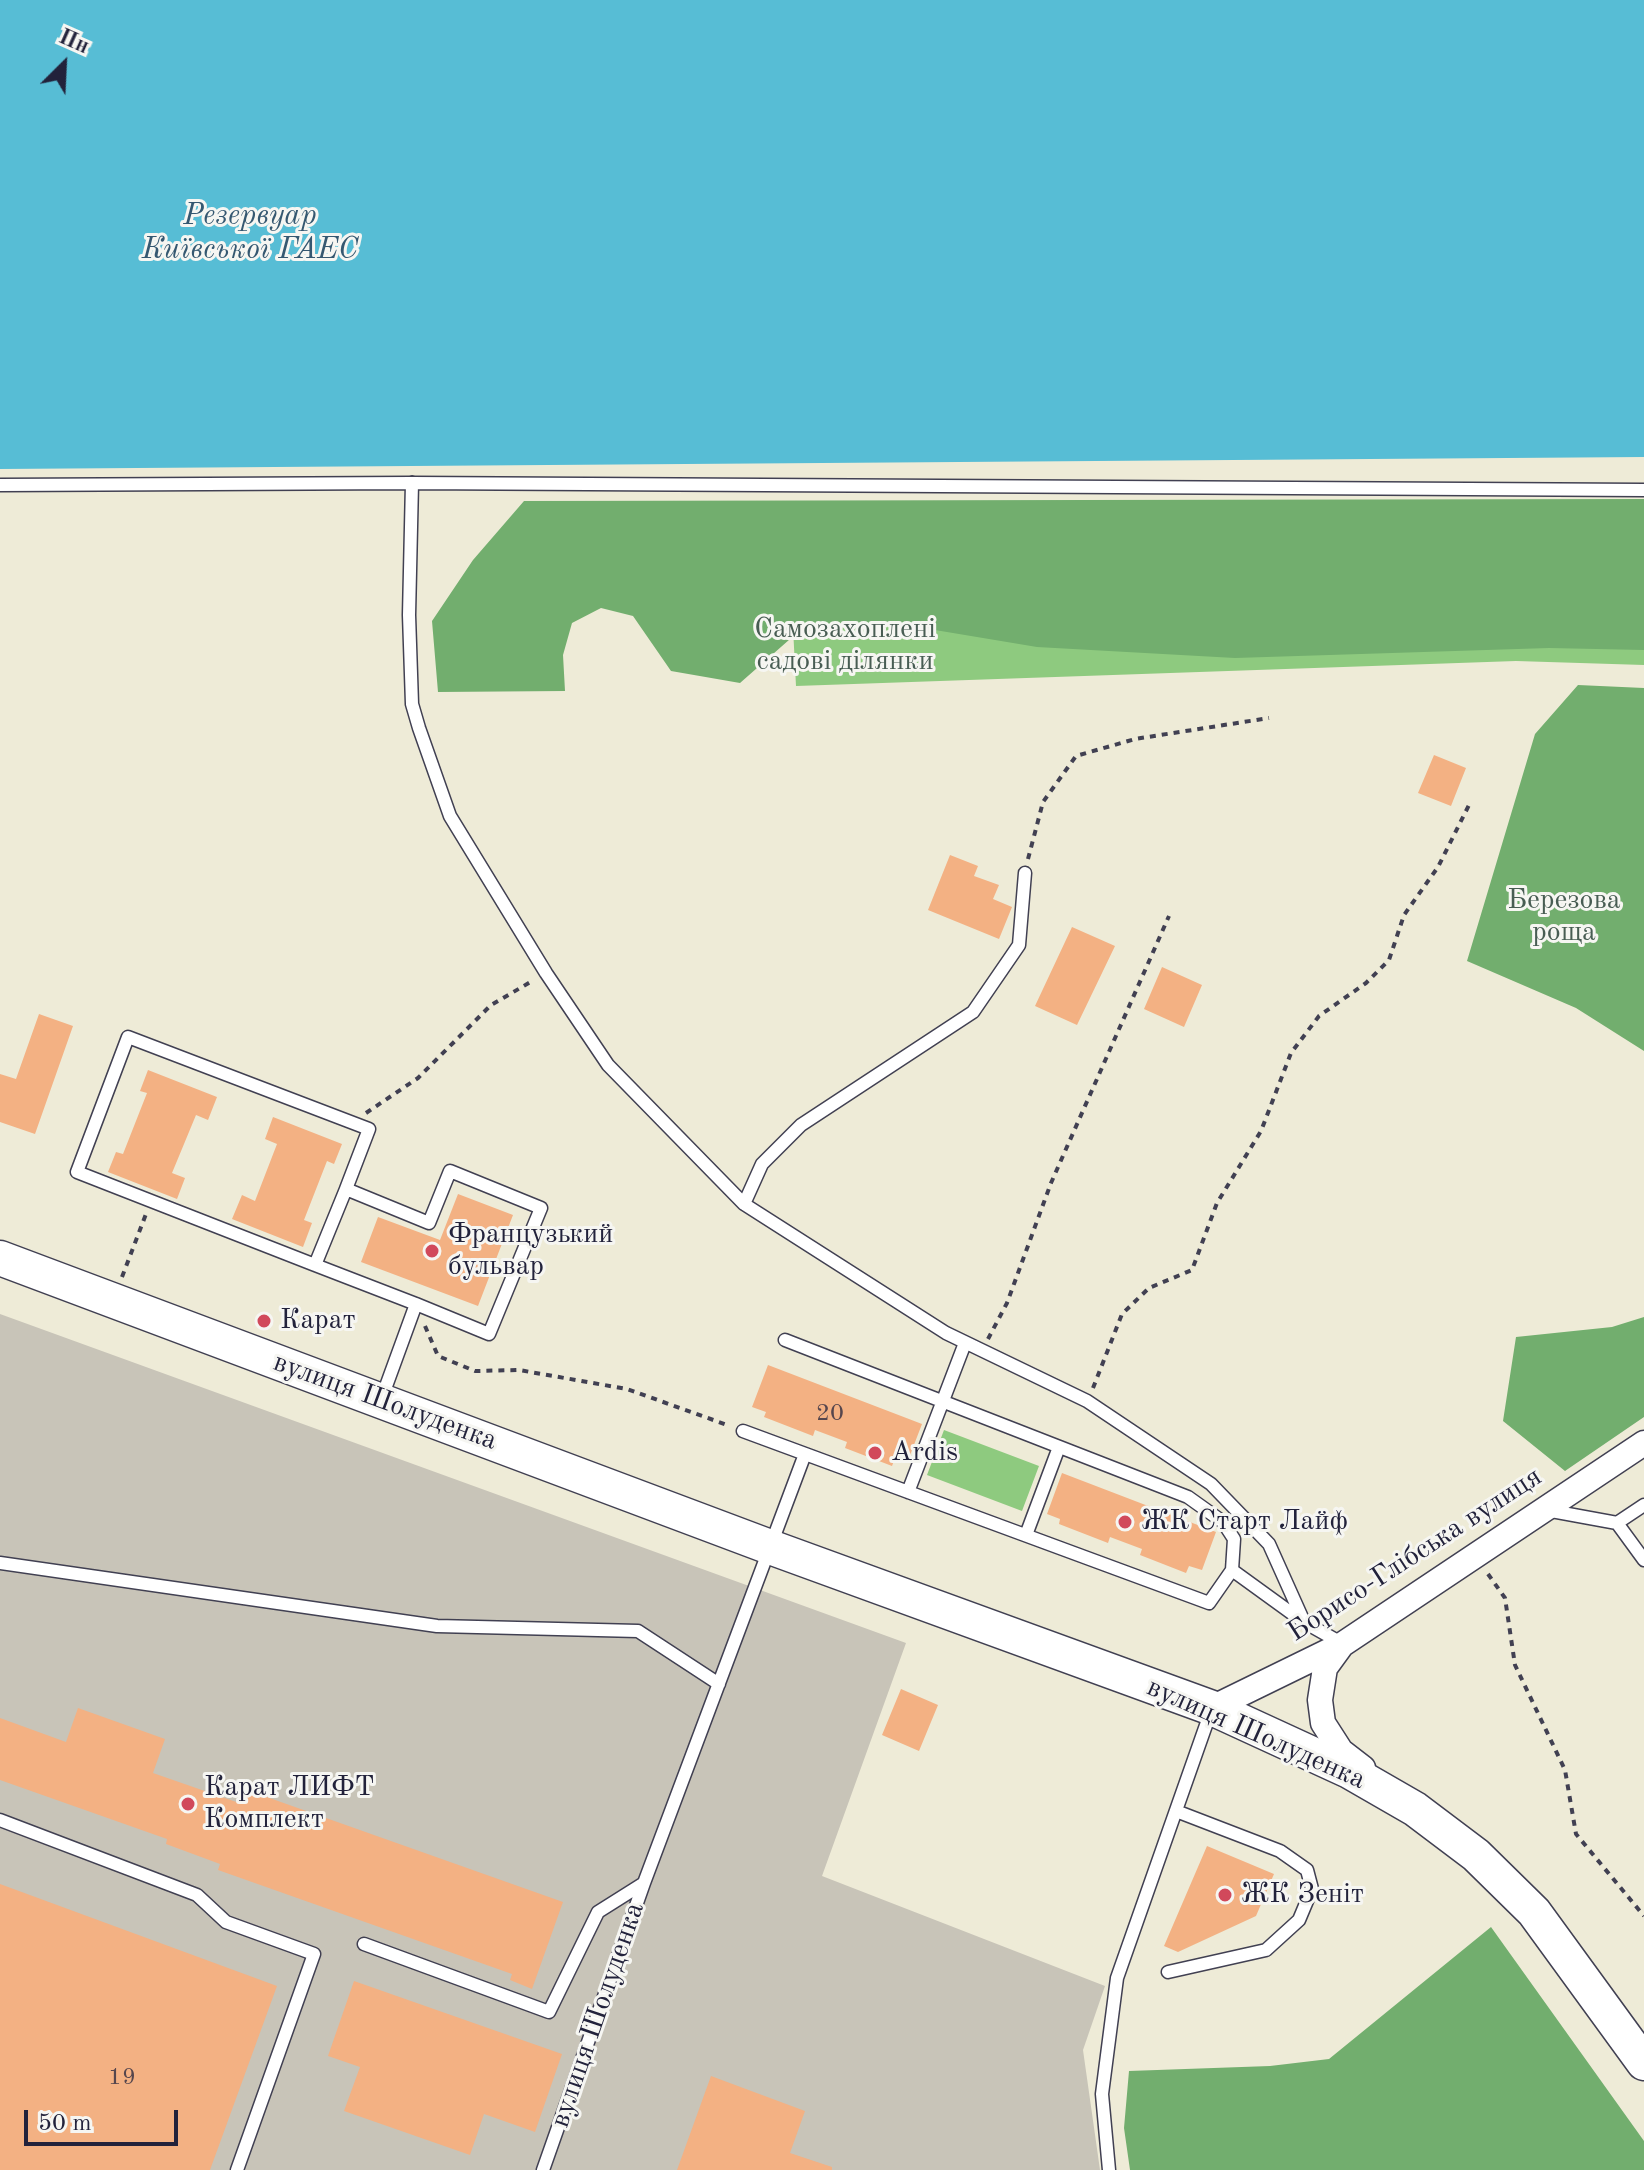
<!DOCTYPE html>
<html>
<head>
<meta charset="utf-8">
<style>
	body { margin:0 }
	#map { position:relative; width:1644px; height:2170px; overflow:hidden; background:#eeebd7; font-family:"Old Standard TT",serif }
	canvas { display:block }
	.north { position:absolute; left:24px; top:24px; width:80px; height:80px; -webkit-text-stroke:6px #f6f6f2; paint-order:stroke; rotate:24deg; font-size:22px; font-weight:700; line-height:32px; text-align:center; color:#22223b }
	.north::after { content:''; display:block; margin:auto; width:28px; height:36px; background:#22223b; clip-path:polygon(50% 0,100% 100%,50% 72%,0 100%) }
	.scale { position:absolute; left:24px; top:2110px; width:154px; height:36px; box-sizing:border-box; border:4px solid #22223b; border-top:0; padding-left:10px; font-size:24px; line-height:28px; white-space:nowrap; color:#22223b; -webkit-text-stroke:6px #f6f6f2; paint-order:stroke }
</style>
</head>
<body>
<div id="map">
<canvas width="1644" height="2170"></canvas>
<div class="north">Пн</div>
<div class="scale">50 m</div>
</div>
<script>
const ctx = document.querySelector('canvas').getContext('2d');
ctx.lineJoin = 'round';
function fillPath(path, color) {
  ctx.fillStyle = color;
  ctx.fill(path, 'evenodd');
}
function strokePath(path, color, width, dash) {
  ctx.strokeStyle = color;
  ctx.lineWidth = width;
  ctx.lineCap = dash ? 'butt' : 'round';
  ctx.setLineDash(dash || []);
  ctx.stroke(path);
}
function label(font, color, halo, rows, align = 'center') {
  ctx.font = font + ' "Old Standard TT",serif';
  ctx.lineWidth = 6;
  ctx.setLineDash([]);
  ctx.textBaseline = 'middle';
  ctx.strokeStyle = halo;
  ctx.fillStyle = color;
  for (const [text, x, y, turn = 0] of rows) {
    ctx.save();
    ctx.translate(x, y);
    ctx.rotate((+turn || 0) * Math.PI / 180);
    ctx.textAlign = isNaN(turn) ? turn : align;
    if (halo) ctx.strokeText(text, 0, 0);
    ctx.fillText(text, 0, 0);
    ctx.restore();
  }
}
fillPath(new Path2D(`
	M0 1314 906 1643 822 1876 1105 1986 1083 2050 1100 2170H0Z`), '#c8c4b8');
fillPath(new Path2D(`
	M1644 604V665L1516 661 796 686 792 608Z
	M944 1430 1039 1466 1022 1511 927 1475Z`), '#8eca7f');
fillPath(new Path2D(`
	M1644 499V650L1549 648 1235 658 1037 647 911 626 806 625 740 683 671 671 633 616 601 608 572 623 563 655 565 691 438 692 432 621 473 560 524 501Z
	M1578 685 1644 688V1051L1576 1008 1467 961 1535 734Z
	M1644 1317V1417L1565 1471 1503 1421 1516 1337 1612 1327Z
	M1491 1927 1644 2141V2170H1130L1124 2128 1129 2071 1270 2066 1329 2059Z`), '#72ae6e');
fillPath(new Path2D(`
	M0 0H1644V457L0 469Z`), '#57bdd5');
fillPath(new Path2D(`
	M1434 755 1466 768 1451 806 1418 793Z
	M950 855 978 866 974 876 999 885 993 899 1012 907 999 939 928 910Z
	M1072 927 1115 946 1077 1025 1035 1006Z
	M1162 967 1202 985 1184 1027 1144 1009Z
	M39 1014 73 1026 35 1134 0 1122V1074L16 1079Z
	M148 1070 217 1097 208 1120 196 1115 172 1173 185 1178 177 1199 108 1172 116 1152 123 1154 147 1093 140 1091Z
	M273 1117 342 1144 334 1164 327 1161 304 1220 312 1223 303 1247 232 1219 242 1195 255 1201 277 1144 265 1139Z
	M458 1194 513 1215 478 1306 361 1262 378 1217 440 1240Z
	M768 1365 922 1424 907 1463 895 1458 892 1466 845 1448 847 1442 815 1430 813 1436 764 1417 766 1412 752 1407Z
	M1062 1473 1216 1532 1202 1570 1189 1566 1186 1573 1140 1555 1142 1549 1110 1537 1108 1543 1059 1524 1060 1519 1047 1514Z
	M901 1689 938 1705 919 1751 882 1735Z
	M78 1708 165 1739 153 1773 242 1804 247 1790 563 1902 532 1989 510 1980 512 1974 218 1870 220 1864 166 1844 167 1839 0 1780V1718L66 1742Z
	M1207 1846 1274 1874 1256 1916 1178 1952 1164 1946Z
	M0 1884 277 1986 210 2170H0Z
	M354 1981 562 2054 535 2132 484 2114 470 2155 344 2111 360 2067 328 2056Z
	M711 2076 805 2111 790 2153 832 2167V2170H677Z`), '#f3b183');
const lane = new Path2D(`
	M412 483 409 615 412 704 419 728 450 816 546 973 608 1065 744 1204 946 1333 1087 1401 1211 1484 1269 1544 1304 1622 1343 1644
	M0 485 412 483 1644 490
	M744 1204 762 1164 801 1125 973 1012 1019 945 1025 873
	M315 1265 77 1172 128 1037 369 1129 346 1189
	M785 1340 1188 1497 1223 1522 1234 1539 1232 1570 1301 1620
	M381 1400 416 1304 489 1334 541 1208 450 1171 429 1223 346 1189 315 1265 416 1304
	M743 1431 1209 1603 1232 1570
	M908 1492 965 1343
	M1546 1510 1617 1523 1644 1505
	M1617 1523 1644 1560
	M1026 1535 1059 1447
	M0 1563 437 1626 638 1631 719 1684
	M0 1820 197 1895 226 1922 314 1954 237 2170
	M364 1944 549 2012 598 1912 644 1883
	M1168 1972 1266 1950 1299 1920 1312 1889 1307 1870 1280 1851 1176 1811
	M543 2170 644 1883 805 1454
	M1109 2170 1102 2094 1117 1978 1211 1711`);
const street = new Path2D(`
	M1341 1646 1325 1668 1320 1700 1323 1723 1341 1751 1363 1768
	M1212 1708 1343 1644 1644 1443`);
const secondary = new Path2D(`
	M0 1258 770 1547 1212 1708 1349 1771 1415 1809 1476 1855 1534 1912 1644 2063`);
strokePath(lane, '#414052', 15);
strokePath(street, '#414052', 27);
strokePath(secondary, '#414052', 37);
strokePath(new Path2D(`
	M1028 859 1043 802 1076 756 1135 739 1269 718
	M366 1113 418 1078 491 1005 534 980
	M122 1277 146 1214
	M425 1326 438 1356 475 1371 519 1370 627 1389 730 1426
	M988 1339 1007 1303 1051 1183 1169 916
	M1093 1388 1122 1314 1149 1288 1192 1270 1217 1203 1261 1131 1291 1053 1319 1016 1366 983 1389 960 1404 915 1438 867 1470 803
	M1488 1574 1505 1598 1515 1665 1565 1770 1576 1834 1644 1916`), '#414052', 4, [6, 6]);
strokePath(lane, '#fff', 12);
strokePath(street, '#fff', 24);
strokePath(secondary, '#fff', 34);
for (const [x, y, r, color] of [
	[432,1251,8,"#d1495b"],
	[264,1321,8,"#d1495b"],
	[875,1453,8,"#d1495b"],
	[1125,1522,8,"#d1495b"],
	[188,1804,8,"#d1495b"],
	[1225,1895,8,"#d1495b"]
]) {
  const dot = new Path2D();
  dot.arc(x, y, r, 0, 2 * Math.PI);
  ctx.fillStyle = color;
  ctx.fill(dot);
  strokePath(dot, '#f6f6f2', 3);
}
label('24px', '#56464d', null, [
	["20",830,1414],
	["19",122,2078]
]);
label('28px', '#485d53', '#f6f6f2', [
	["Самозахоплені",845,630],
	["садові ділянки",845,662],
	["Березова",1564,901],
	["роща",1564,933]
]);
label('28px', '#22223b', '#f6f6f2', [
	["Французький",448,1235],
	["бульвар",448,1267],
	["Карат",280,1321],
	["Ardis",891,1453],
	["ЖК Старт Лайф",1141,1522],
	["Карат ЛИФТ",204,1788],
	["Комплект",204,1820],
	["ЖК Зеніт",1241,1895]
], 'left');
label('28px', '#22223b', '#f6f6f2', [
	["вулиця Шолуденка",385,1402,20],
	["Борисо-Глібська вулиця",1415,1555,-33],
	["вулиця Шолуденка",1256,1734,24],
	["вулиця Шолуденка",598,2015,-71]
]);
label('italic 30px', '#355871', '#f6f6f2', [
	["Резервуар",250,216],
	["Київської ГАЕС",250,250]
]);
</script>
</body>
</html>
